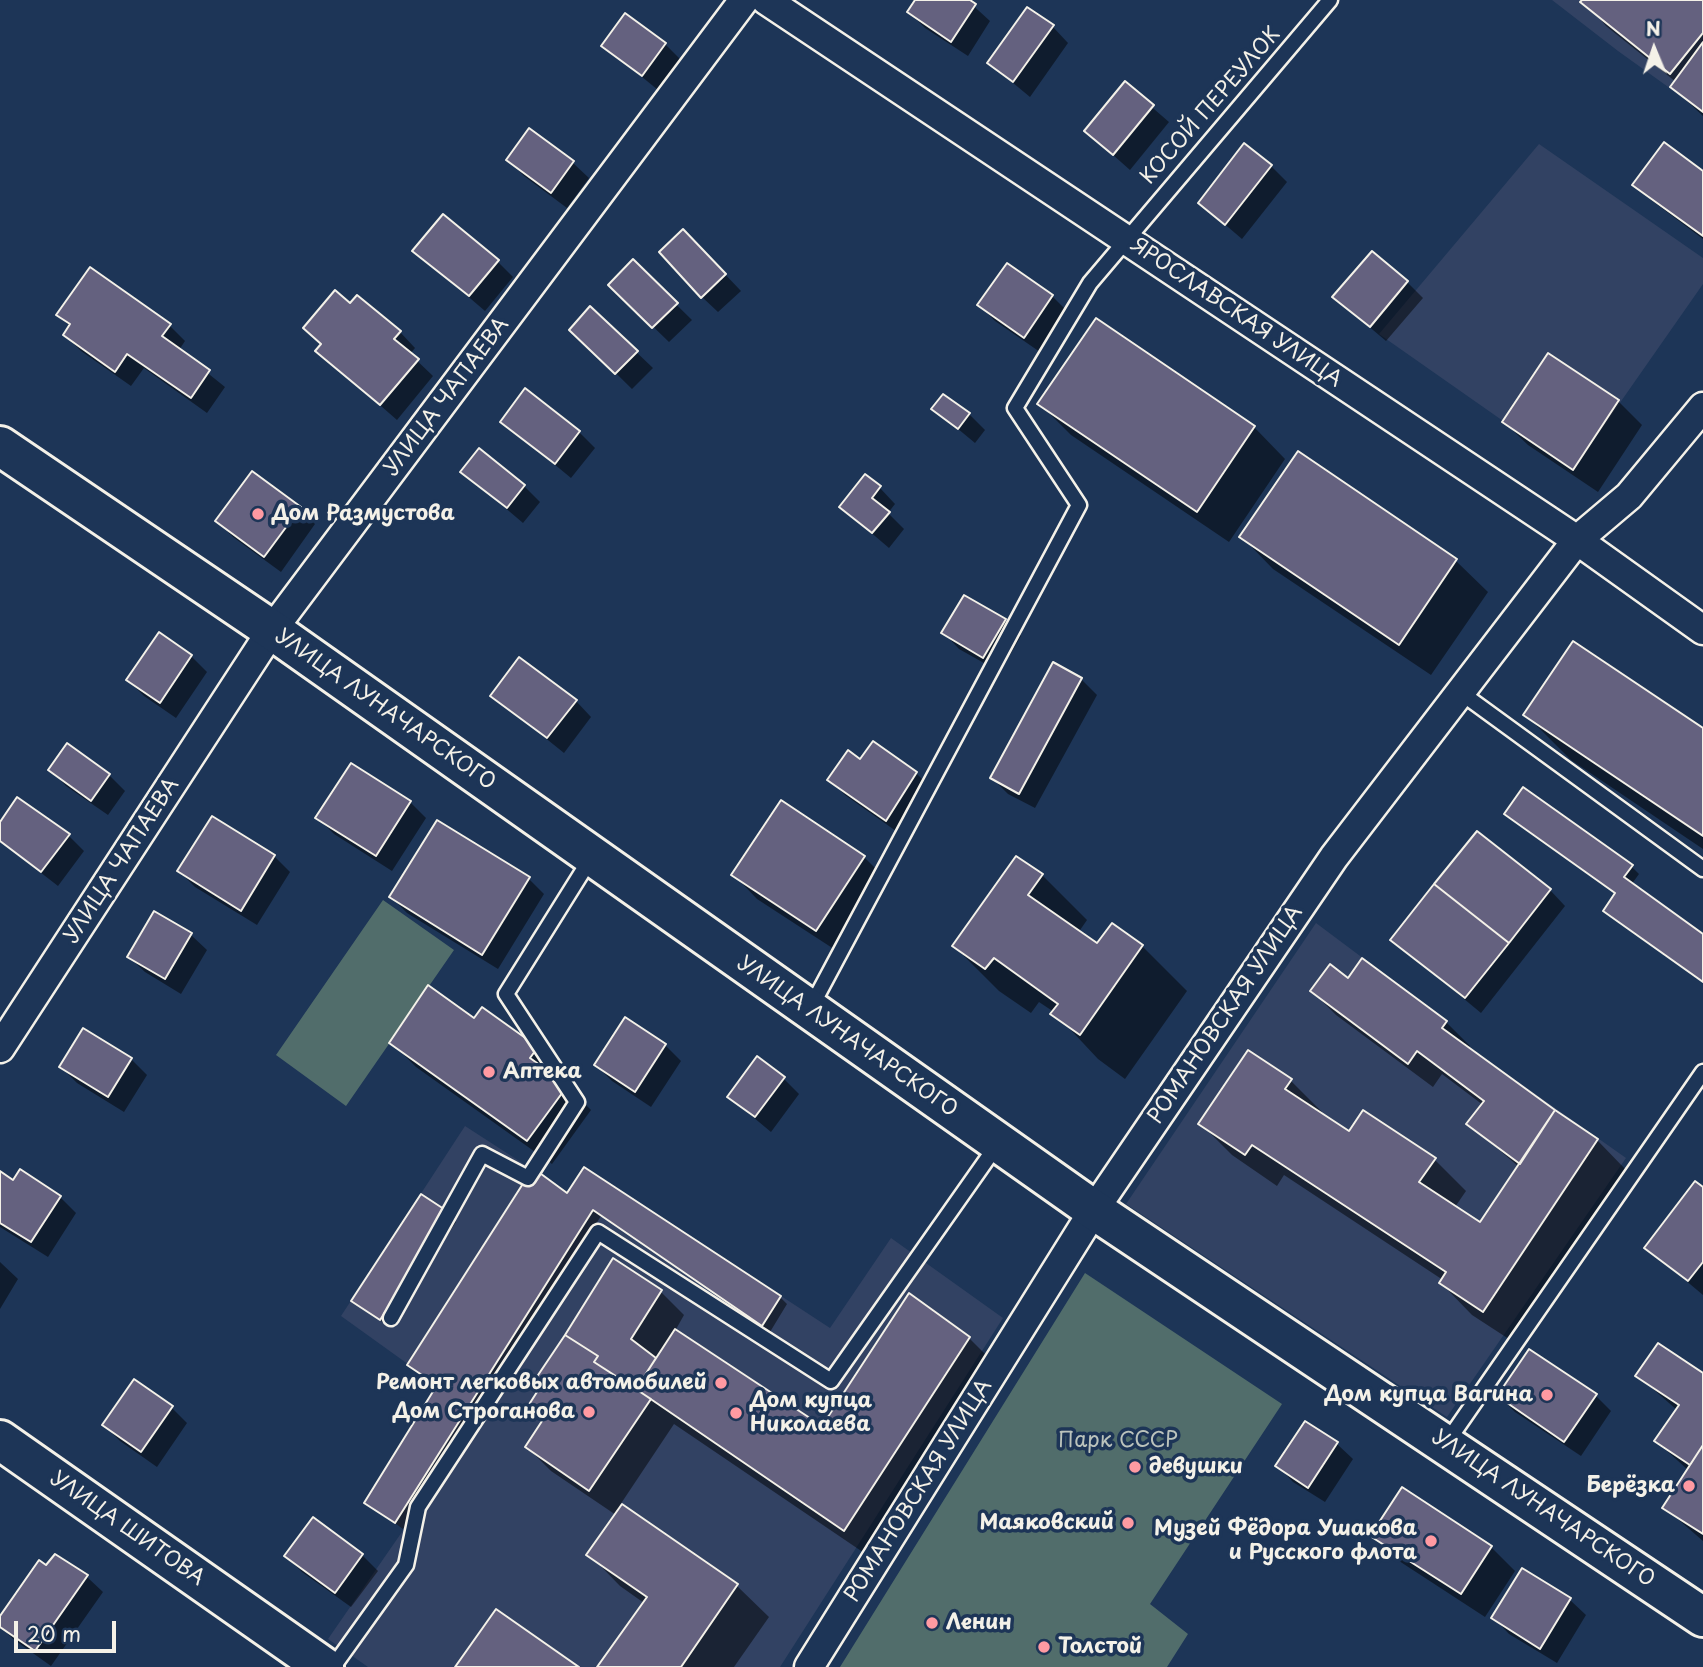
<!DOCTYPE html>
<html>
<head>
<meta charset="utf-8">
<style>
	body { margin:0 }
	#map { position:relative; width:1703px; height:1667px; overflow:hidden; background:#1d3557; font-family:"Playpen Sans",sans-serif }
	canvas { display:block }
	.north { position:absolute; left:1619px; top:14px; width:70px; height:70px; -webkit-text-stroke:5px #1d3557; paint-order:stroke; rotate:358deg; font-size:19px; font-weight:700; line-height:28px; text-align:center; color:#f4f1e8 }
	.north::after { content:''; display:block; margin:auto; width:24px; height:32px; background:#f4f1e8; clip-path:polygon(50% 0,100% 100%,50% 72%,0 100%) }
	.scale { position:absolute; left:14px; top:1621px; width:102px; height:32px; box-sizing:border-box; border:4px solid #f4f1e8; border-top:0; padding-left:9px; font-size:21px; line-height:24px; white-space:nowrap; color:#f4f1e8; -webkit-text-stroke:5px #1d3557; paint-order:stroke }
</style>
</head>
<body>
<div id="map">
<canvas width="1703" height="1667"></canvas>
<div class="north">N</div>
<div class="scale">20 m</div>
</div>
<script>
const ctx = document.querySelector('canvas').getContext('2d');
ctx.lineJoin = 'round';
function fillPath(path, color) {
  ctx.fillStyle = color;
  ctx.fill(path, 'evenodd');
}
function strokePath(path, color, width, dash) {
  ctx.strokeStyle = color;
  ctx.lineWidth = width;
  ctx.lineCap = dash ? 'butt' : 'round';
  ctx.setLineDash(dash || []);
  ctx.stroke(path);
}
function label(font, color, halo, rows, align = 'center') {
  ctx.font = font + ' "Playpen Sans",sans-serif';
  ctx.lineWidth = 7;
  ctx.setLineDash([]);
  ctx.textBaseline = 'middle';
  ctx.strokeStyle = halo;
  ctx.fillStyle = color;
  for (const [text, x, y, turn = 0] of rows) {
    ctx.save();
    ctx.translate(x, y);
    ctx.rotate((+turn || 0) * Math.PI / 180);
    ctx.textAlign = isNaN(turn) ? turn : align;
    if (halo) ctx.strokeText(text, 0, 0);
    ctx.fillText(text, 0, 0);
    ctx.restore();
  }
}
fillPath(new Path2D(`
	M1552 0H1703V112L1618 51Z
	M1539 144 1703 258V284L1573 470 1379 334Z
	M1316 923 1447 1021 1442 1028 1626 1158 1447 1417 1126 1204Z
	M465 1126 567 1192 584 1167 830 1328 891 1238 1003 1318 780 1667H368L328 1639 404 1529 364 1503 437 1385 341 1316Z`), '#324263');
fillPath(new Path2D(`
	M383 900 454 950 346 1106 276 1055Z
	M1085 1273 1282 1404 1150 1604 1188 1634 1167 1667H840Z`), '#516d6b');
fillPath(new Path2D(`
	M917 0H967L990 21 968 56 925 28 909 12Z
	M1584 0H1703V116L1672 87 1676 82 1606 26Z
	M1053 27 1068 43 1030 97 989 63Z
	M665 44 681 60 658 90 604 46Z
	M1125 84 1169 122 1130 170 1086 131Z
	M529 131 573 163 589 178 567 208 524 176 508 160Z
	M1271 166 1287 182 1242 239 1200 203Z
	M1703 173V239L1651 200 1635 185Z
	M699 247 741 291 718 312 702 297Z
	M415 251 497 261 513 277 485 311Z
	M633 262 692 320 669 342 610 285Z
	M1407 282 1423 298 1386 341 1334 297Z
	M1052 296 1068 312 1040 352 995 321 979 305Z
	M590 308 653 368 632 389 572 330Z
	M58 315 169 325 185 341 179 350 225 387 207 413 144 368 131 386 81 351 65 335 71 327Z
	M400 332 415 348 410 354 433 376 397 420 318 351Z
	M1618 401 1642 425 1598 492 1528 445 1504 422Z
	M1040 404 1254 427 1285 459 1229 542 1071 435Z
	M934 409 969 414 985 430 975 443Z
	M502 421 579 432 595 448 571 478Z
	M1298 454 1456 561 1488 592 1431 675 1273 569 1242 537Z
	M463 472 524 486 540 502 523 523Z
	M880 488 895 504 888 513 904 529 889 548 841 507Z
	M300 508 315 524 281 572 233 537 217 521Z
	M1005 620 1021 636 1000 672 959 649 944 633Z
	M159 635 191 656 207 672 176 718 144 696 128 680Z
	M1081 679 1097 695 1035 808 1008 794 992 778Z
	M492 695 576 701 591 717 564 753Z
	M1526 715 1703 730V849L1571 760Z
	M68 746 109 775 125 791 108 815 66 786 51 770Z
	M861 761 916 773 932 789 903 836 845 795 829 779Z
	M410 802 426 818 392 871 334 834 318 818Z
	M1514 821 1632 867 1639 874 1631 885 1703 936V982L1613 918 1616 894Z
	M0 825 69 836 84 851 58 886 0 841Z
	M274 856 290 872 257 925 195 887 179 871Z
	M864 857 888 881 840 953 757 899 734 875Z
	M1042 875 1087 920 1078 933 1097 946H1142L1187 991 1125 1079 1098 1059 1054 1012 1039 1002 1031 1013 999 991 954 946Z
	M529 879 544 894 498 969 407 913 391 897Z
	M1550 890 1565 906 1481 1013 1393 940Z
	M191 935 207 950 181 994 145 972 129 957Z
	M1348 980 1446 1022 1470 1046 1468 1049 1597 1140 1628 1172 1515 1343 1472 1315 1441 1283 1443 1280 1284 1175 1277 1186 1232 1155 1201 1124 1291 1081 1322 1112 1321 1115 1350 1134 1434 1159 1466 1191 1455 1207 1481 1225 1519 1167 1469 1124 1483 1105 1442 1074 1433 1087 1336 1015 1312 991Z
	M475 1020 537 1048 567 1086 591 1110 552 1164 416 1067 392 1043Z
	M625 1020 665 1045 681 1061 651 1107 612 1081 596 1065Z
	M131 1059 147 1075 124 1112 77 1083 61 1067Z
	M783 1078 799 1094 771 1132 729 1097Z
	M0 1173 14 1182 60 1197 76 1213 48 1257 0 1227Z
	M1703 1189V1295L1647 1248Z
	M567 1195 780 1297 787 1304 770 1332 601 1216 403 1529 367 1502 438 1386 410 1364Z
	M449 1214 456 1222 388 1326 353 1301Z
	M0 1262 18 1279 0 1309Z
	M660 1291 684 1315 675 1331 822 1429 910 1296 969 1338 1001 1370 876 1561 674 1424 620 1505 737 1586 769 1617 734 1667H600L644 1603 620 1586 589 1554 616 1515 551 1471 527 1447 545 1420 530 1406Z
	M1637 1375H1703V1541L1665 1508 1688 1470 1656 1441 1677 1410Z
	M1595 1395 1611 1411 1581 1456 1515 1412 1499 1396Z
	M172 1408 187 1423 157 1467 120 1441 104 1425Z
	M1337 1444 1353 1459 1325 1502 1293 1482 1278 1466Z
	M1372 1535 1491 1547 1515 1571 1485 1617 1396 1559Z
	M362 1555 378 1571 351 1607 302 1572 286 1556Z
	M55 1556 87 1577 103 1592 51 1666 13 1639 0 1626V1619Z
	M1523 1571 1570 1600 1586 1615 1557 1663 1509 1634 1494 1618Z`), '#0007');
const building = new Path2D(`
	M915 0H970L976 4 951 42 907 12Z
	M1582 0H1703V33L1670 74 1580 2Z
	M1027 7 1054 25 1013 82 987 63Z
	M625 13 666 43 642 76 601 46Z
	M1703 42V112L1670 87Z
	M1125 81 1154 105 1113 155 1084 131Z
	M529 128 574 161 551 193 506 160Z
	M1664 142 1703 171V236L1632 185Z
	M1244 143 1272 165 1225 225 1198 203Z
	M443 214 499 260 469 296 412 251Z
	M683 229 726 274 701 298 659 252Z
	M1372 251 1408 281 1370 327 1332 297Z
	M633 259 678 303 652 328 608 285Z
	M1007 263 1053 295 1024 338 977 305Z
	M90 267 171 324 162 336 210 370 191 398 127 354 115 372 63 335 70 324 56 315Z
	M335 290 350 303 357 295 401 331 394 339 419 359 380 405 315 351 321 344 303 328Z
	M590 306 638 351 615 374 569 330Z
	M1096 318 1255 426 1197 512 1037 404Z
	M1548 353 1619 400 1573 470 1502 422Z
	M525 388 580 431 555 464 500 422Z
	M943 394 970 413 958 429 931 409Z
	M479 448 525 485 507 508 460 472Z
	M1298 451 1457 559 1399 645 1239 537Z
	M252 471 301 507 264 557 215 521Z
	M865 474 881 486 872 498 890 512 872 533 839 507Z
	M964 595 1006 619 983 658 941 633Z
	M159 632 192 655 160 703 126 680Z
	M1573 641 1703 728V836L1523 715Z
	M519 657 577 700 547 738 490 696Z
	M1053 662 1082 678 1019 794 990 778Z
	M873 741 917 772 886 821 827 780 848 750 860 759Z
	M67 743 110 774 91 801 48 770Z
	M351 763 411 801 376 856 315 818Z
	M1523 787 1633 865 1624 877 1703 934V982L1603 911 1615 893 1504 814Z
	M17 797 70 834 41 872 0 841V822Z
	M781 800 865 856 816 931 731 875Z
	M212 816 275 855 241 911 177 871Z
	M437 820 530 877 482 955 389 897Z
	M1477 831 1551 889 1509 943 1434 884Z
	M1016 856 1043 874 1028 895 1097 943 1112 923 1143 945 1080 1035 1050 1014 1058 1004 994 958 985 969 952 946Z
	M1434 884 1509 943 1465 998 1390 940Z
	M154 911 192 933 165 979 127 957Z
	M1362 958 1447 1021 1442 1028 1555 1110 1520 1164 1466 1124 1484 1101 1417 1051 1408 1064 1310 991 1330 964 1348 978Z
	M428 985 474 1018 482 1007 538 1047 530 1058 568 1085 527 1141 389 1043Z
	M625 1017 666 1044 635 1092 594 1065Z
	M83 1028 132 1058 108 1097 59 1067Z
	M1248 1050 1292 1079 1285 1089 1349 1131 1363 1110 1436 1158 1419 1182 1480 1222 1555 1110 1598 1139 1483 1312 1439 1283 1446 1272 1252 1145 1245 1155 1198 1124Z
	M757 1056 785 1077 755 1117 727 1097Z
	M584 1167 781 1296 762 1326 593 1210 395 1523 364 1503 437 1385 407 1365 533 1168 567 1193Z
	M20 1169 61 1196 31 1242 0 1223V1171L13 1180Z
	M1695 1181 1703 1187V1262L1688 1281 1644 1248Z
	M421 1194 450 1213 380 1320 351 1301Z
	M613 1258 662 1290 631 1339 656 1358 636 1389 594 1362 598 1356 565 1335Z
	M909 1293 970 1337 844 1531 636 1389 675 1329 822 1426Z
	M565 1335 598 1356 594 1362 651 1399 589 1491 525 1447 544 1418 528 1406 537 1392 530 1387Z
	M1658 1343 1703 1373V1445L1690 1465 1654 1441 1679 1405 1635 1376Z
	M1529 1349 1597 1394 1564 1442 1497 1396Z
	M134 1379 173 1406 141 1452 102 1425Z
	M1305 1421 1338 1442 1308 1488 1275 1466Z
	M1703 1445V1534L1662 1508Z
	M1402 1487 1492 1546 1461 1594 1370 1536Z
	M622 1504 738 1584 681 1667H597L647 1597 586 1555Z
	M313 1517 363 1554 335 1593 284 1556Z
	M55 1554 88 1575 35 1651 0 1627V1616L39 1560 46 1565Z
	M1522 1568 1571 1598 1540 1649 1491 1618Z
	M496 1609 579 1667H455Z`);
fillPath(building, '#64617f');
strokePath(building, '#f4f1e8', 2);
const lane = new Path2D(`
	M1460 692 1703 869
	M810 1009 1079 505 1015 408 1090 283 1330 0
	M391 1318 482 1154 528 1178 577 1102 506 994 591 858
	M1447 1442 1703 1072
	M333 1667 406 1565 418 1507 598 1232 831 1381 997 1145`);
const street = new Path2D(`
	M766 0 1577 540 1703 630
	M0 1048 272 630 744 0
	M809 1667 1094 1210 1334 857 1577 540 1629 496 1703 407`);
const secondary = new Path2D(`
	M0 446 272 630 1094 1210 1703 1617
	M0 1440 324 1667`);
strokePath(lane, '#f4f1e8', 19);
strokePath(street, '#f4f1e8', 33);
strokePath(secondary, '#f4f1e8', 44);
strokePath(lane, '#1d3557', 14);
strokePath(street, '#1d3557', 28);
strokePath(secondary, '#1d3557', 38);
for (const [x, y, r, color] of [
	[258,514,7,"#ff9aa2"],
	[489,1072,7,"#ff9aa2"],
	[721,1383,7,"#ff9aa2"],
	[1547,1395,7,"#ff9aa2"],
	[589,1412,7,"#ff9aa2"],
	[736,1413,7,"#ff9aa2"],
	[1135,1467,7,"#ff9aa2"],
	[1689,1486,7,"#ff9aa2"],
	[1128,1523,7,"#ff9aa2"],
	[1431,1541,7,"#ff9aa2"],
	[932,1623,7,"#ff9aa2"],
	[1044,1647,7,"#ff9aa2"]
]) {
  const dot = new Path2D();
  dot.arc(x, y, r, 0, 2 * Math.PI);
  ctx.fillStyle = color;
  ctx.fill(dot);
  strokePath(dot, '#1d3557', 2.5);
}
label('21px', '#f4f1e8', '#1d3557', [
	["КОСОЙ ПЕРЕУЛОК",1211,106,-49],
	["ЯРОСЛАВСКАЯ УЛИЦА",1236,313,34],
	["УЛИЦА ЧАПАЕВА",447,397,-53],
	["УЛИЦА ЛУНАЧАРСКОГО",385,710,35],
	["УЛИЦА ЧАПАЕВА",122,861,-57],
	["РОМАНОВСКАЯ УЛИЦА",1226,1015,-56],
	["УЛИЦА ЛУНАЧАРСКОГО",847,1037,35],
	["РОМАНОВСКАЯ УЛИЦА",919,1491,-58],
	["УЛИЦА ЛУНАЧАРСКОГО",1543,1509,34],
	["УЛИЦА ШИТОВА",127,1529,35]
]);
label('bold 21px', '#f4f1e8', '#1d3557', [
	["Дом Размустова",272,514],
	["Аптека",503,1072],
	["Ремонт легковых автомобилей",707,1383,"right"],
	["Дом купца Вагина",1533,1395,"right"],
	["Дом купца",750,1401],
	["Николаева",750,1425],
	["Дом Строганова",575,1412,"right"],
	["девушки",1149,1467],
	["Берёзка",1675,1486,"right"],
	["Маяковский",1114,1523,"right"],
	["Музей Фёдора Ушакова",1417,1529,"right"],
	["и Русского флота",1417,1553,"right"],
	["Ленин",946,1623],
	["Толстой",1058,1647]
], 'left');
label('21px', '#bbc3bc', '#1d3557', [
	["Парк СССР",1118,1441]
]);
</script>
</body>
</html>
